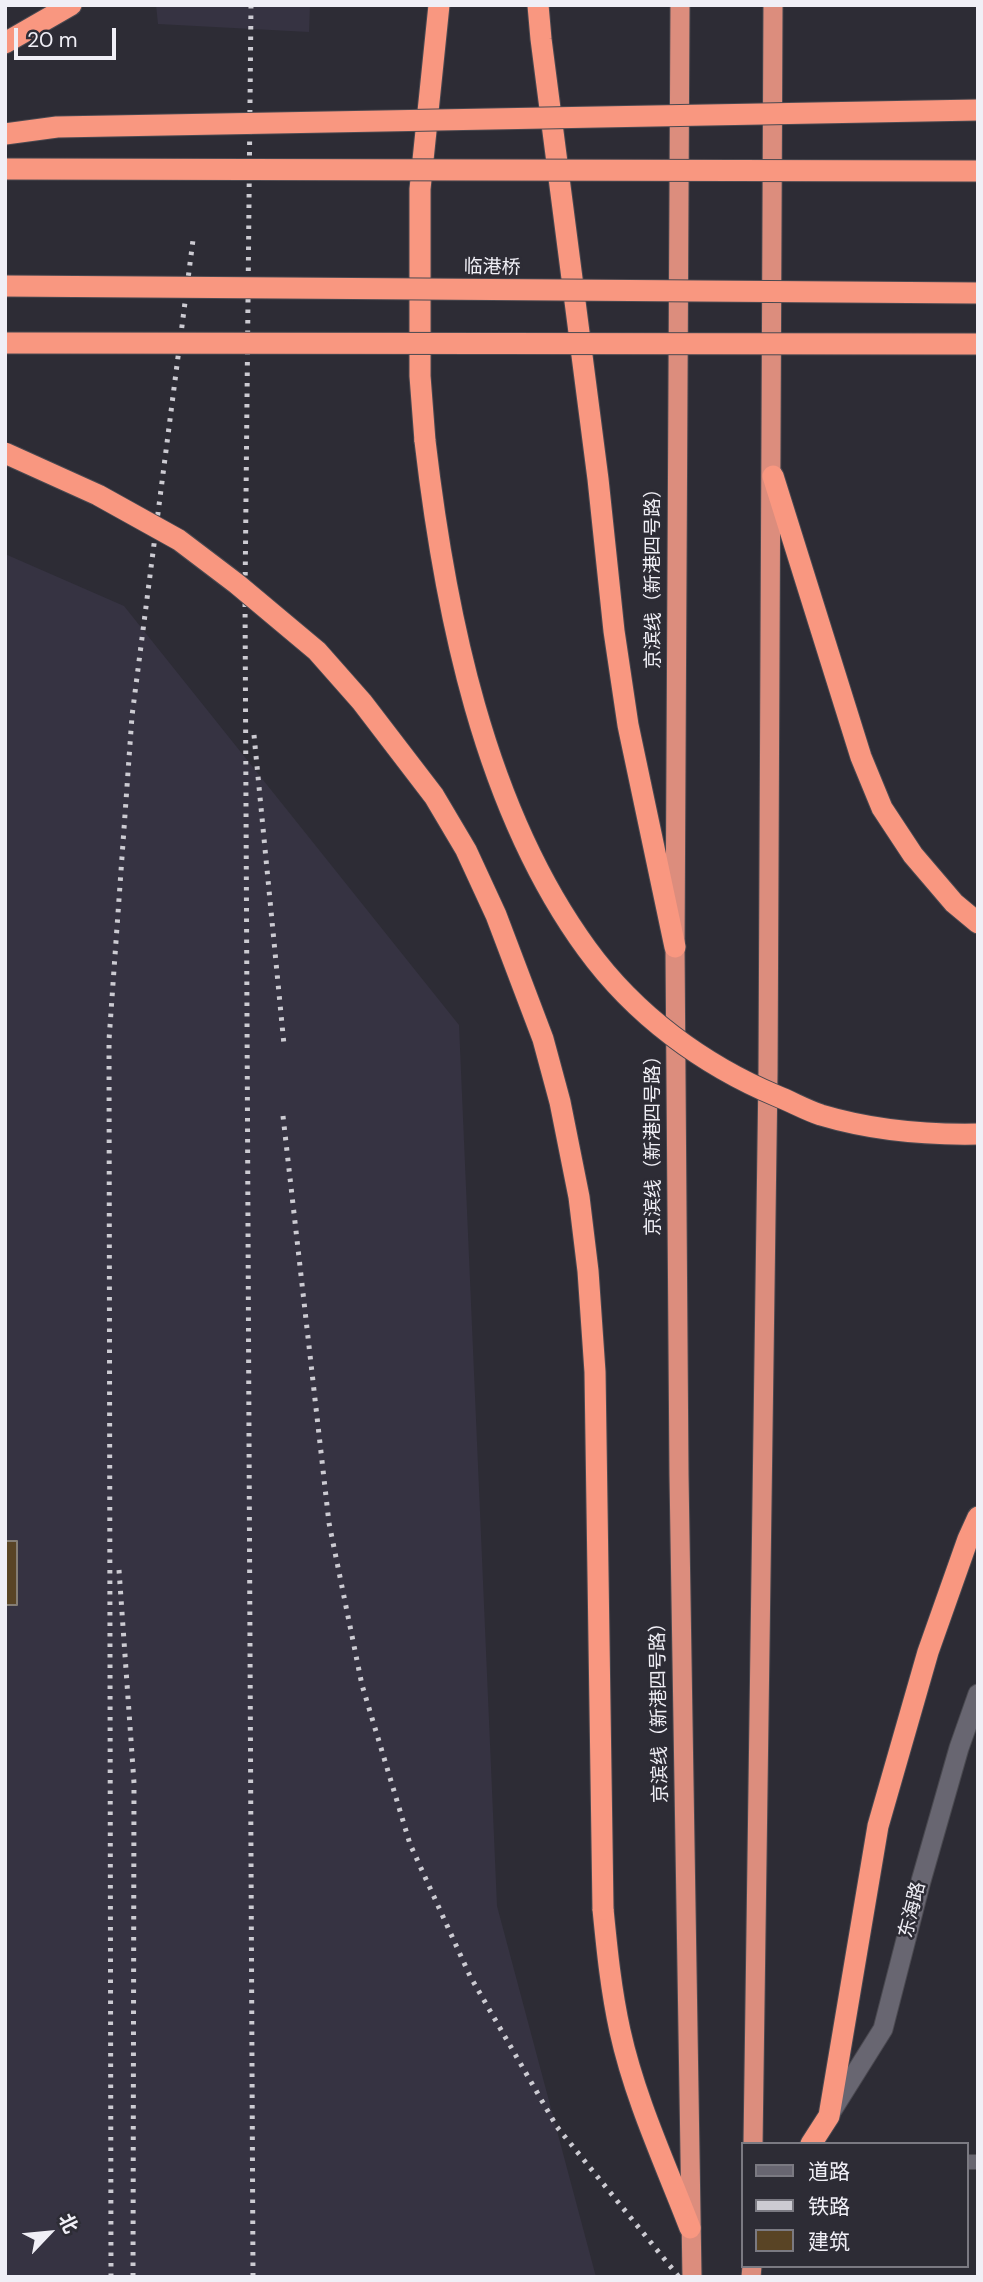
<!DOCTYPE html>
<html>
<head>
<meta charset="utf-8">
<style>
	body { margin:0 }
	#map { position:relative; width:983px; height:2282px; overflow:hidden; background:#2d2c35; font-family:"DM Sans","Noto Sans SC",sans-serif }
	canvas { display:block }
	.frame { position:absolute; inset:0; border:7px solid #f0eff6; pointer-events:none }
	.legend { position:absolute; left:741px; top:2142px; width:228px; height:126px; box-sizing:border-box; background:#2d2c35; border:2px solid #7b7a82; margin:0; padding:9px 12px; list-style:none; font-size:21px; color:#f0eff6 }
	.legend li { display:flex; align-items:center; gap:14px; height:35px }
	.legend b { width:35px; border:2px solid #7b7a82 }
	.north { position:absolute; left:14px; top:2198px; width:70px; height:70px; -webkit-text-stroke:5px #2d2c35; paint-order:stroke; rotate:64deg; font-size:19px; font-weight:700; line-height:28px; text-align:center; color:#f0eff6 }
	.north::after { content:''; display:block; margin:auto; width:24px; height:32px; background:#f0eff6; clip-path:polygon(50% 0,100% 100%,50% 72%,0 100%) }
	.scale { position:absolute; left:14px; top:28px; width:102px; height:32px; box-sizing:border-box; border:4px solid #f0eff6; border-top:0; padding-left:9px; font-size:21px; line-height:24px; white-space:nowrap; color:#f0eff6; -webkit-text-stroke:5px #2d2c35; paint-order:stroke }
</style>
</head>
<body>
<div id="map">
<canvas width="983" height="2282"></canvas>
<div class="frame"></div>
<ul class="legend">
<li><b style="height:9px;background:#686671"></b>道路</li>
<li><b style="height:9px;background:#cccbd2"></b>铁路</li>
<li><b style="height:19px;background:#594425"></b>建筑</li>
</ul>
<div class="north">北</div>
<div class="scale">20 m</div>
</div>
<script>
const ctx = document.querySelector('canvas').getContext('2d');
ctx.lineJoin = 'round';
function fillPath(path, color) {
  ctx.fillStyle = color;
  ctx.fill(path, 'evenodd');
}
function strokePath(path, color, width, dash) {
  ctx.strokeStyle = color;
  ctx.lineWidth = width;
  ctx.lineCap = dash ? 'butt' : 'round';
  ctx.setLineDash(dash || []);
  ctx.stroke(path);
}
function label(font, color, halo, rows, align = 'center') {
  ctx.font = font + ' "DM Sans","Noto Sans SC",sans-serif';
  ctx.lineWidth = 5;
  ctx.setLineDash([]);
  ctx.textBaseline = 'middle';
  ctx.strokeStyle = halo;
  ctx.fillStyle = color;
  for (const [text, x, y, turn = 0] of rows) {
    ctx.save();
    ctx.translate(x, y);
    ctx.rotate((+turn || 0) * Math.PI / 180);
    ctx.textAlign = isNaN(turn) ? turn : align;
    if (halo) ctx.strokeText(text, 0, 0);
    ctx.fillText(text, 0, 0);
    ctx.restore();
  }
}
fillPath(new Path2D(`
	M156 5H310L309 32 158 24Z
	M5 554 124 606 459 1025 497 1906 596 2277H5Z`), '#363342');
const building = new Path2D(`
	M5 1541H17V1605H5Z`);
fillPath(building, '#594425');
strokePath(building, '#847d74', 2);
const service = new Path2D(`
	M967 2162H978`);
const tertiary = new Path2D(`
	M831 2112 883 2029 921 1881 959 1748 978 1694`);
const trunk = new Path2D(`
	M680 5 675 947 679 1475 692 2277
	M753 2144 768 1073 773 5
	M751 2277 752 2266`);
const motorway = new Path2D(`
	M538 5 541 39 598 479 614 631 628 725 675 947
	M5 43 71 5
	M425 441 420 376V189L439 5
	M773 476 861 757 882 808 913 855 954 903 978 923
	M603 1909C607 1950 611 1990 620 2031 635 2099 665 2163 690 2228
	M811 2144 829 2116 878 1826 928 1652 968 1539 978 1517`);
strokePath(service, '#4a4950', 16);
strokePath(tertiary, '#4a4950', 21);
strokePath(trunk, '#4a4950', 21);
strokePath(motorway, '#4a4950', 23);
strokePath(service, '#686671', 14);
strokePath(tertiary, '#686671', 19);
strokePath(trunk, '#dc8d7d', 19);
strokePath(motorway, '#f99780', 21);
strokePath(new Path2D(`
	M251 5 245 597 253 2277
	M254 735 284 1045
	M283 1116 329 1523 362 1685 410 1844 470 1976 557 2127 679 2277
	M119 1570 134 1783 133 2277
	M111 2277 109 1040 132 716 193 240`), '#cccbd2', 5, [3.5, 7]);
const motorwayBridge = new Path2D(`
	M5 134 57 127 978 110
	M5 169 978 171
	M5 286 978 293
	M5 343 978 344
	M425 441C445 612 484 808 587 949 635 1015 703 1065 777 1096 792 1102 806 1110 821 1115 871 1130 926 1135 978 1134
	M5 453 98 495 179 540 237 584 317 651 362 702 434 796 466 850 496 915 543 1039 560 1102 579 1197 588 1271 595 1372 603 1909`);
strokePath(motorwayBridge, '#4a4950', 23, []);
strokePath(motorwayBridge, '#f99780', 21);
label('19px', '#f0eff6', '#2d2c35', [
	["临港桥",492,268,1],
	["京滨线（新港四号路）",654,574,-90],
	["京滨线（新港四号路）",654,1141,-90],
	["京滨线（新港四号路）",660,1708,-91],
	["东海路",913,1910,-76]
]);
</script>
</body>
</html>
